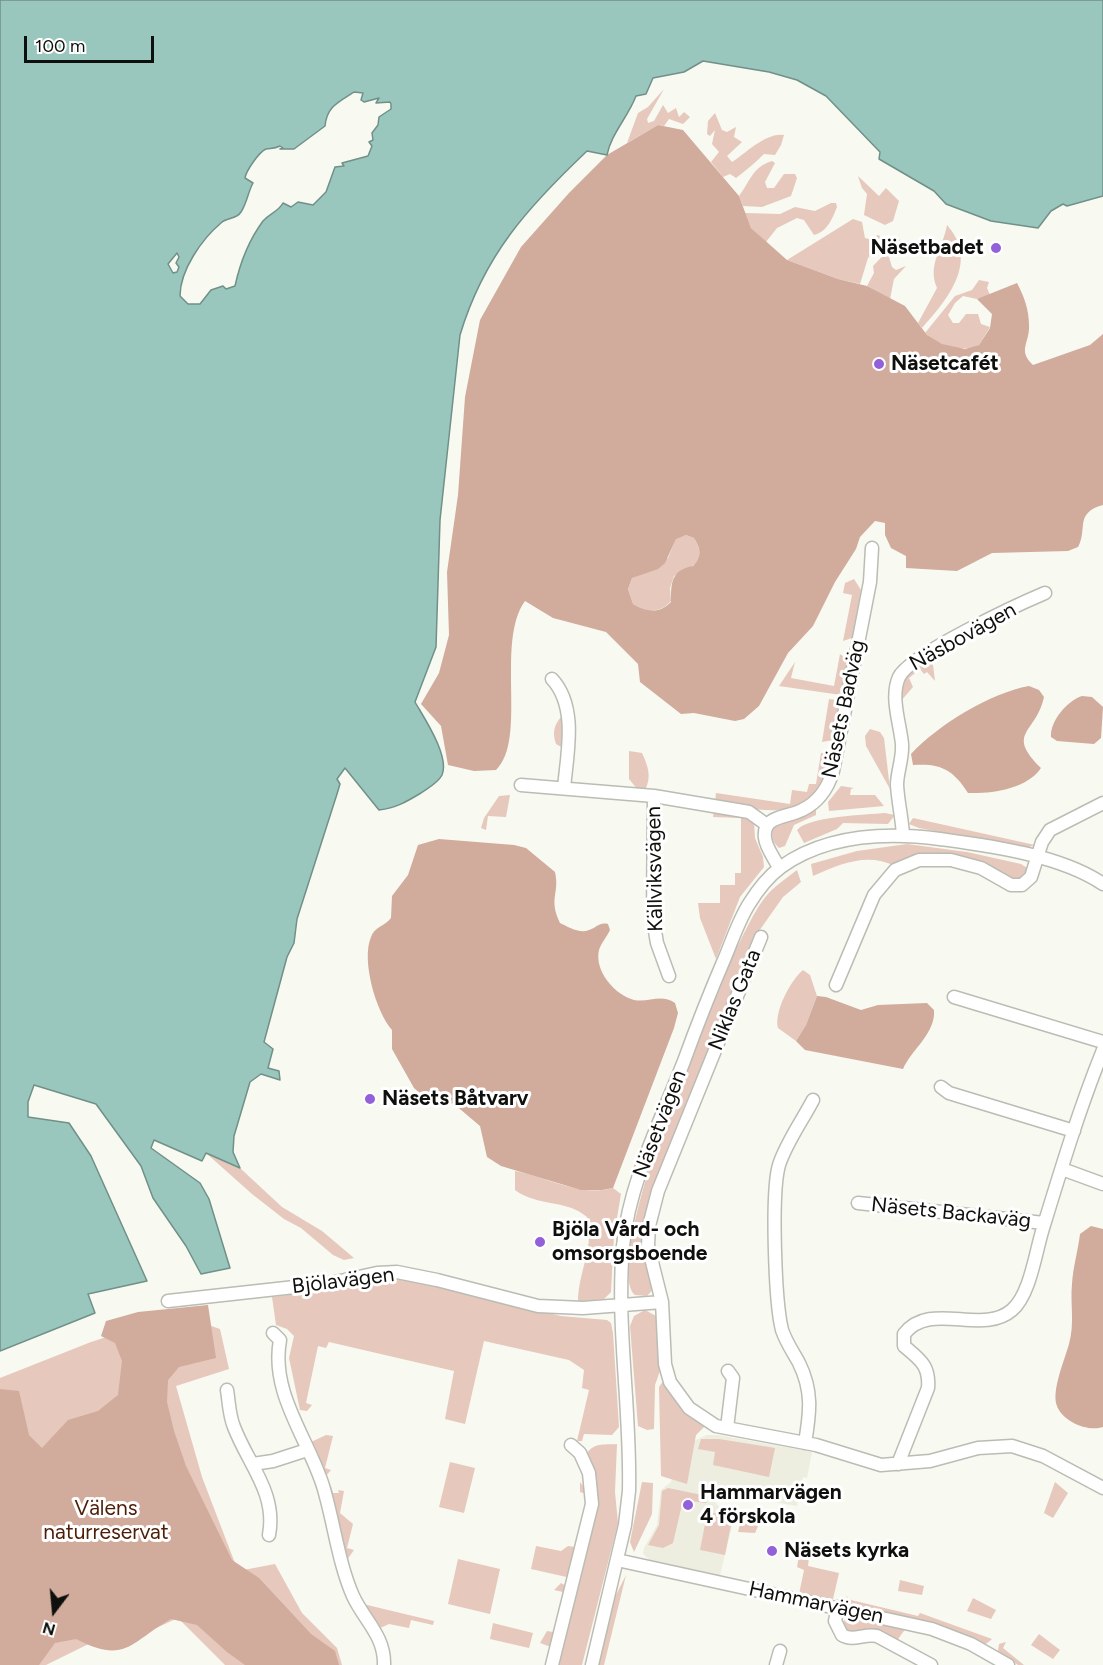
<!DOCTYPE html>
<html>
<head>
<meta charset="utf-8">
<style>
	body { margin:0 }
	#map { position:relative; width:1103px; height:1665px; overflow:hidden; background:#f8f9f1; font-family:Figtree,sans-serif }
	canvas { display:block }
	.north { position:absolute; left:24px; top:1581px; width:60px; height:60px; -webkit-text-stroke:4px #fff; paint-order:stroke; rotate:196deg; font-size:16px; font-weight:700; line-height:24px; text-align:center; color:#0f100d }
	.north::after { content:''; display:block; margin:auto; width:21px; height:27px; background:#0f100d; clip-path:polygon(50% 0,100% 100%,50% 72%,0 100%) }
	.scale { position:absolute; left:24px; top:36px; width:130px; height:27px; box-sizing:border-box; border:3px solid #0f100d; border-top:0; padding-left:8px; font-size:18px; line-height:21px; white-space:nowrap; color:#0f100d; -webkit-text-stroke:4px #fff; paint-order:stroke }
</style>
</head>
<body>
<div id="map">
<canvas width="1103" height="1665"></canvas>
<div class="north">N</div>
<div class="scale">100 m</div>
</div>
<script>
const ctx = document.querySelector('canvas').getContext('2d');
ctx.lineJoin = 'round';
function fillPath(path, color) {
  ctx.fillStyle = color;
  ctx.fill(path, 'evenodd');
}
function strokePath(path, color, width, dash) {
  ctx.strokeStyle = color;
  ctx.lineWidth = width;
  ctx.lineCap = dash ? 'butt' : 'round';
  ctx.setLineDash(dash || []);
  ctx.stroke(path);
}
function label(font, color, halo, rows, align = 'center') {
  ctx.font = font + ' Figtree,sans-serif';
  ctx.lineWidth = 6;
  ctx.setLineDash([]);
  ctx.textBaseline = 'middle';
  ctx.strokeStyle = halo;
  ctx.fillStyle = color;
  for (const [text, x, y, turn = 0] of rows) {
    ctx.save();
    ctx.translate(x, y);
    ctx.rotate((+turn || 0) * Math.PI / 180);
    ctx.textAlign = isNaN(turn) ? turn : align;
    if (halo) ctx.strokeText(text, 0, 0);
    ctx.fillText(text, 0, 0);
    ctx.restore();
  }
}
fillPath(new Path2D(`
	M707 1435H718L812 1452 807 1478 803 1477 797 1506 710 1491 709 1495 730 1519 732 1526 720 1575 716 1576 650 1560 643 1554 644 1548 657 1525 661 1490 671 1482 680 1447Z`), '#edeedf');
fillPath(new Path2D(`
	M664 89 647 119 648 123 654 121 663 105 668 113 676 108 679 117 684 112 690 117 683 124 669 119 664 126 658 125 627 143 638 113 648 107Z
	M715 113 722 130 727 132 736 127 734 137 742 142 727 156 732 162C745 154 766 132 784 135L781 145 775 155 764 154C755 163 746 170 736 178L730 174 723 177 711 162 719 152 712 144 715 130 710 136 707 134 708 121Z
	M772 161 775 163 765 182 767 188H774L784 174H795L797 178 791 196 762 207 743 206 739 196C750 182 752 167 772 161Z
	M858 176 879 196 886 188 899 201 893 221 885 225 864 215 867 194 862 188Z
	M831 203H836L837 207C832 219 828 231 814 235L804 220 797 218 777 228 766 242 751 228 745 213 780 214 795 207 815 211Z
	M853 219 862 222 865 238 869 239 878 235 881 237V243L868 258 860 284 838 279 787 260Z
	M947 225C979 261 949 298 922 328L918 323 937 288C927 265 943 248 947 225Z
	M899 239 902 242 889 257 892 267 896 270 906 266 894 279 890 299 867 286 874 273 873 266Z
	M979 280 989 282 987 288 990 295 977 299 963 296 955 303 948 315 953 323H959L966 314H978L981 324 990 327 979 345C962 353 938 346 925 333L955 296 972 290Z
	M686 535 694 538C708 561 693 567 674 576L670 588 671 601C660 614 646 612 633 604L628 589 632 578 668 558 676 538Z
	M854 579 861 590 852 638 843 641 852 595 843 593 845 583Z
	M840 654 848 660 841 695 779 686 795 662 791 678 834 686Z
	M926 661 933 665 935 681 927 672 924 674 920 669 909 678 913 687 900 702C900 680 909 672 926 661Z
	M829 699 842 701 833 740 822 742Z
	M563 715V748L556 744C552 732 554 724 563 715Z
	M870 729 880 732 884 738 890 789 866 746 865 736Z
	M629 751 642 753C648 766 652 777 645 790H638L629 779Z
	M821 753H825L830 760C830 771 823 785 816 793 788 822 750 807 715 802L716 793 790 804 792 790 807 792 809 784H816Z
	M841 786 854 788 851 789 850 795H875L884 806 829 811 828 802Z
	M510 795 506 817 488 816 486 830 481 828 484 818 499 796Z
	M813 809H816V815L794 825 785 846 779 848C771 841 771 834 774 825Z
	M714 810 750 817 754 822 755 838 763 857 764 867 740 897 716 959 700 918 698 903H720V885H735V873H741V818L713 817Z
	M885 813 895 815 888 824 843 823 837 829 804 843 797 830C809 816 866 815 885 813Z
	M913 818 1035 845 1026 848 919 828 909 824Z
	M907 844 967 852 1021 864 1027 868V877L1012 881 981 864 895 866C867 852 840 864 813 876L811 864 857 851Z
	M797 870 801 882 783 897 759 931 659 1175 653 1196 655 1287 647 1296 635 1295C598 1257 729 949 761 903 770 889 784 880 797 870Z
	M803 970 810 975 817 996 806 1025 796 1041 778 1028C774 1012 790 981 803 970Z
	M206 1153 240 1168 282 1207 322 1231 354 1258 344 1260 333 1255 301 1228 284 1219 252 1194Z
	M515 1171C547 1177 580 1197 613 1188L621 1194 614 1236 611 1292 604 1299 578 1302C578 1272 595 1247 587 1217 566 1199 538 1207 515 1190Z
	M386 1277 407 1278 561 1316 607 1320 611 1323 613 1333 619 1427 612 1435 584 1434 582 1441H577L589 1390 582 1388 584 1370 569 1360 484 1341 465 1424 445 1419 454 1371 329 1342 326 1348 318 1346 306 1403 312 1405 307 1411 300 1410 289 1358 294 1336 287 1329 276 1325 272 1297 348 1288Z
	M645 1310 656 1316 660 1371 655 1385 654 1429 647 1430 638 1426 630 1326 634 1316Z
	M153 1322H200L220 1329 229 1369 176 1386 202 1477 238 1571 275 1564 302 1613 337 1648 342 1665H225L178 1618 130 1640 121 1628 46 1665H0V1378L91 1342Z
	M664 1380 682 1408 705 1426 696 1435 687 1484 661 1476 659 1387Z
	M326 1435 333 1436 325 1468 331 1470 324 1478 309 1443Z
	M701 1439H719L775 1448 769 1477 713 1465 715 1452 698 1449Z
	M617 1444 615 1492 618 1523 582 1665H557L586 1547V1455C593 1442 604 1445 617 1444Z
	M450 1462 475 1468 464 1513 439 1507Z
	M580 1482 586 1490 587 1501 571 1578 531 1569 536 1546 561 1551 568 1546 575 1547 587 1494 580 1492Z
	M642 1482 653 1483 652 1514 634 1552 630 1542Z
	M1055 1482 1068 1493 1053 1518 1044 1513Z
	M331 1486 333 1493H339L338 1490 344 1491 340 1513 353 1524 347 1548 354 1550 347 1560 329 1487Z
	M668 1488 707 1496 706 1503 683 1500 673 1543 663 1548 648 1545 659 1525 662 1491Z
	M722 1512 731 1525 725 1555 700 1550 707 1514Z
	M743 1512 762 1517 755 1533 738 1532Z
	M799 1555 809 1557 808 1566 839 1573 833 1599 799 1594 804 1570 797 1567Z
	M458 1559 500 1569 490 1614 448 1604Z
	M626 1575 604 1665H597L611 1605Z
	M900 1580 924 1586 922 1595 898 1591Z
	M561 1583 566 1586 551 1647 540 1643 547 1631 553 1632 563 1592 554 1590Z
	M846 1596 851 1600 918 1616 920 1613 992 1639 986 1644 937 1624 851 1605Z
	M973 1598 996 1610 991 1619 967 1611Z
	M363 1604 434 1621 433 1625 411 1620 409 1628 389 1624 378 1629Z
	M848 1615 906 1628 896 1642 848 1633 841 1625Z
	M493 1623 533 1633 529 1648 490 1639Z
	M1039 1634 1060 1650 1053 1659 1031 1645Z
	M1006 1642 1003 1648 1024 1665H1018L998 1651 999 1644Z`), '#e6c8bc');
fillPath(new Path2D(`
	M658 125 683 130 739 196 751 228 787 260 838 279 867 286 905 306 927 335 942 344 965 349 979 345 990 328 992 314 977 299 1017 283C1024 296 1029 310 1029 325 1030 343 1017 350 1033 365L1090 345 1103 334V505C1074 513 1088 529 1078 547L1068 551 992 553 957 571 906 568V556L891 548 885 535V523L875 521 860 537 856 549 835 582 813 626 788 653 759 706 744 719 735 721 694 713 681 714 640 682 638 664 606 632 553 618 525 601C495 642 528 740 496 770L474 771 448 765 441 726 421 704 439 673 449 635 447 572 458 495 465 397 480 320 521 247 569 193 607 155ZM686 535 694 538C701 549 702 557 693 566 671 570 671 583 671 602 660 614 646 612 633 604L628 589 632 578 658 569 665 563 676 539Z
	M1029 686 1039 690 1044 697C1036 734 1005 732 1041 768 1027 789 991 794 968 793 953 769 940 763 913 765L911 754C938 725 990 693 1029 686Z
	M1082 696 1092 697 1103 707 1101 738 1094 744 1057 741 1051 737C1050 721 1067 701 1082 696Z
	M439 839 514 845 526 848 555 872C560 894 548 898 560 923 568 927 580 934 589 930 598 927 599 922 608 924L610 930C607 937 601 943 599 950 594 971 615 995 634 1000 649 1003 661 993 675 1003L678 1013 674 1028 613 1188 602 1190H581L501 1166 487 1157 480 1126 454 1104 423 1096 414 1088 392 1049V1030C376 1012 361 960 371 937 374 927 385 926 391 918L392 896 408 875 418 845Z
	M817 996 826 997 861 1010 878 1005 927 1003 934 1010C936 1033 912 1049 903 1069L805 1050 796 1041 806 1025Z
	M1091 1226 1103 1229V1427C1088 1432 1063 1422 1057 1406 1051 1391 1065 1359 1069 1344 1075 1323 1070 1304 1072 1284 1073 1267 1078 1251 1080 1234Z
	M208 1305 216 1358 179 1367 168 1380 167 1402 174 1431 186 1466 232 1560 259 1578 311 1634 335 1651 339 1665H245L227 1652 197 1625 171 1619C130 1642 126 1665 76 1639L55 1643 39 1665H0V1389L19 1391 29 1435 42 1448 68 1420 98 1411 118 1395 122 1361 115 1343 101 1336 106 1321 138 1312Z`), '#d1ab9c');
const water = new Path2D(`
	M0 0H1103V196L1067 206 1063 204 1051 211 1038 228 991 221 946 204 934 191 879 159 880 152 826 96 797 80 769 72 703 61 684 72 653 78 646 94 636 96C628 117 611 134 607 155L587 151C528 207 484 255 460 335L440 520 436 647 415 702C424 718 450 756 442 775 438 783 428 788 421 793 406 802 396 808 379 810L345 768 337 779 340 784 337 794 297 919 294 943 287 957 264 1042 273 1049 268 1068 279 1071 280 1080 261 1074 250 1082 234 1136 233 1152 240 1168 206 1153 202 1161 154 1140 151 1148 200 1183 209 1199 230 1268 201 1274 186 1246 153 1198 141 1166 96 1104 34 1085 28 1102V1117L69 1123 91 1156 147 1281 88 1294 95 1313 0 1351ZM354 92 363 93 361 100 364 102 379 98 376 103 390 102 391 104V109L379 117 378 125 372 133 373 140 369 142 372 146 368 156 342 163 344 166 335 167 326 192 313 205 298 202 291 207 283 203C278 212 270 213 263 221 249 240 240 263 235 286L226 289 223 286 211 290 200 304H188L180 296C180 270 202 239 221 223 227 217 236 220 241 212 247 203 248 192 253 183L245 178C246 171 259 152 266 149 271 148 274 149 280 146L283 148 280 149H294L325 126C327 106 339 102 354 92ZM177 253 179 257 176 263 179 267 177 272 173 273 168 264Z`);
fillPath(water, '#9ac7bd');
strokePath(water, '#709088', 1.5);
const minor = new Path2D(`
	M552 679C578 707 567 754 564 788
	M521 785 654 796 749 812 767 825
	M654 796 653 919 657 943 669 976
	M903 835C902 818 898 802 897 785 897 772 903 759 902 744 900 723 890 697 899 677 909 655 1019 604 1045 593
	M779 868C775 859 766 848 765 838 762 815 787 818 802 810 819 802 828 788 833 771L870 582 872 548
	M836 985 874 895 895 870 919 860H951L981 868 1011 885H1022L1031 877 1042 842 1050 830 1103 803
	M954 997 1103 1042
	M941 1087 949 1093 1074 1131
	M1062 1169 1103 1184
	M858 1203 1044 1223
	M168 1301 331 1283 377 1273 397 1272 437 1280 538 1306 583 1308 662 1302 665 1364 670 1382 689 1408 716 1426 816 1445 881 1465 930 1461 978 1448 1012 1446 1043 1456 1103 1488
	M662 1302 648 1246 649 1226 658 1191 761 937
	M273 1333 280 1340C270 1393 308 1438 323 1486 334 1522 338 1562 353 1596 364 1620 385 1636 384 1665
	M227 1390C229 1402 229 1415 234 1427 248 1464 277 1493 269 1535
	M727 1428 733 1378 728 1371
	M805 1443C810 1413 813 1391 799 1363 793 1352 786 1342 782 1330 775 1302 771 1193 779 1165 786 1143 802 1121 813 1100
	M253 1464 273 1461 307 1450
	M898 1464 928 1388C930 1365 919 1359 904 1346V1334C930 1300 982 1336 1012 1310 1031 1294 1036 1248 1044 1225 1062 1166 1080 1107 1103 1050
	M617 1560 932 1629 971 1644 1008 1665
	M838 1607 835 1621 842 1635C854 1642 864 1633 877 1636L931 1665
	M552 1665 592 1504 589 1473 580 1453 571 1445
	M592 1665 625 1525 629 1491C631 1409 616 1327 623 1246 629 1183 661 1120 684 1061 697 1025 711 990 726 955 733 938 739 920 749 904 757 891 769 876 781 867 827 834 886 832 940 839 991 846 1060 855 1103 884
	M776 1665 780 1651`);
strokePath(minor, '#bbbcb4', 15);
strokePath(minor, '#fff', 12);
for (const [x, y, r, color] of [
	[996,248,6,"#9360d9"],
	[879,364,6,"#9360d9"],
	[370,1099,6,"#9360d9"],
	[540,1242,6,"#9360d9"],
	[688,1505,6,"#9360d9"],
	[772,1551,6,"#9360d9"]
]) {
  const dot = new Path2D();
  dot.arc(x, y, r, 0, 2 * Math.PI);
  ctx.fillStyle = color;
  ctx.fill(dot);
  strokePath(dot, '#fff', 2);
}
label('bold 21px', '#0f100d', '#fff', [
	["Näsetbadet",984,248,"right"],
	["Näsetcafét",891,364],
	["Näsets Båtvarv",382,1099],
	["Bjöla Vård- och",552,1230],
	["omsorgsboende",552,1254],
	["Hammarvägen",700,1493],
	["4 förskola",700,1517],
	["Näsets kyrka",784,1551]
], 'left');
label('21px', '#0f100d', '#fff', [
	["Näsbovägen",963,637,-29],
	["Näsets Badväg",844,709,-78],
	["Källviksvägen",655,869,-91],
	["Niklas Gata",735,1000,-68],
	["Näsetvägen",660,1124,-69],
	["Näsets Backaväg",951,1213,6],
	["Bjölavägen",343,1281,-7],
	["Hammarvägen",816,1603,12]
]);
label('21px', '#4d1d06', '#fff', [
	["Välens",106,1509],
	["naturreservat",106,1533]
]);
</script>
</body>
</html>
